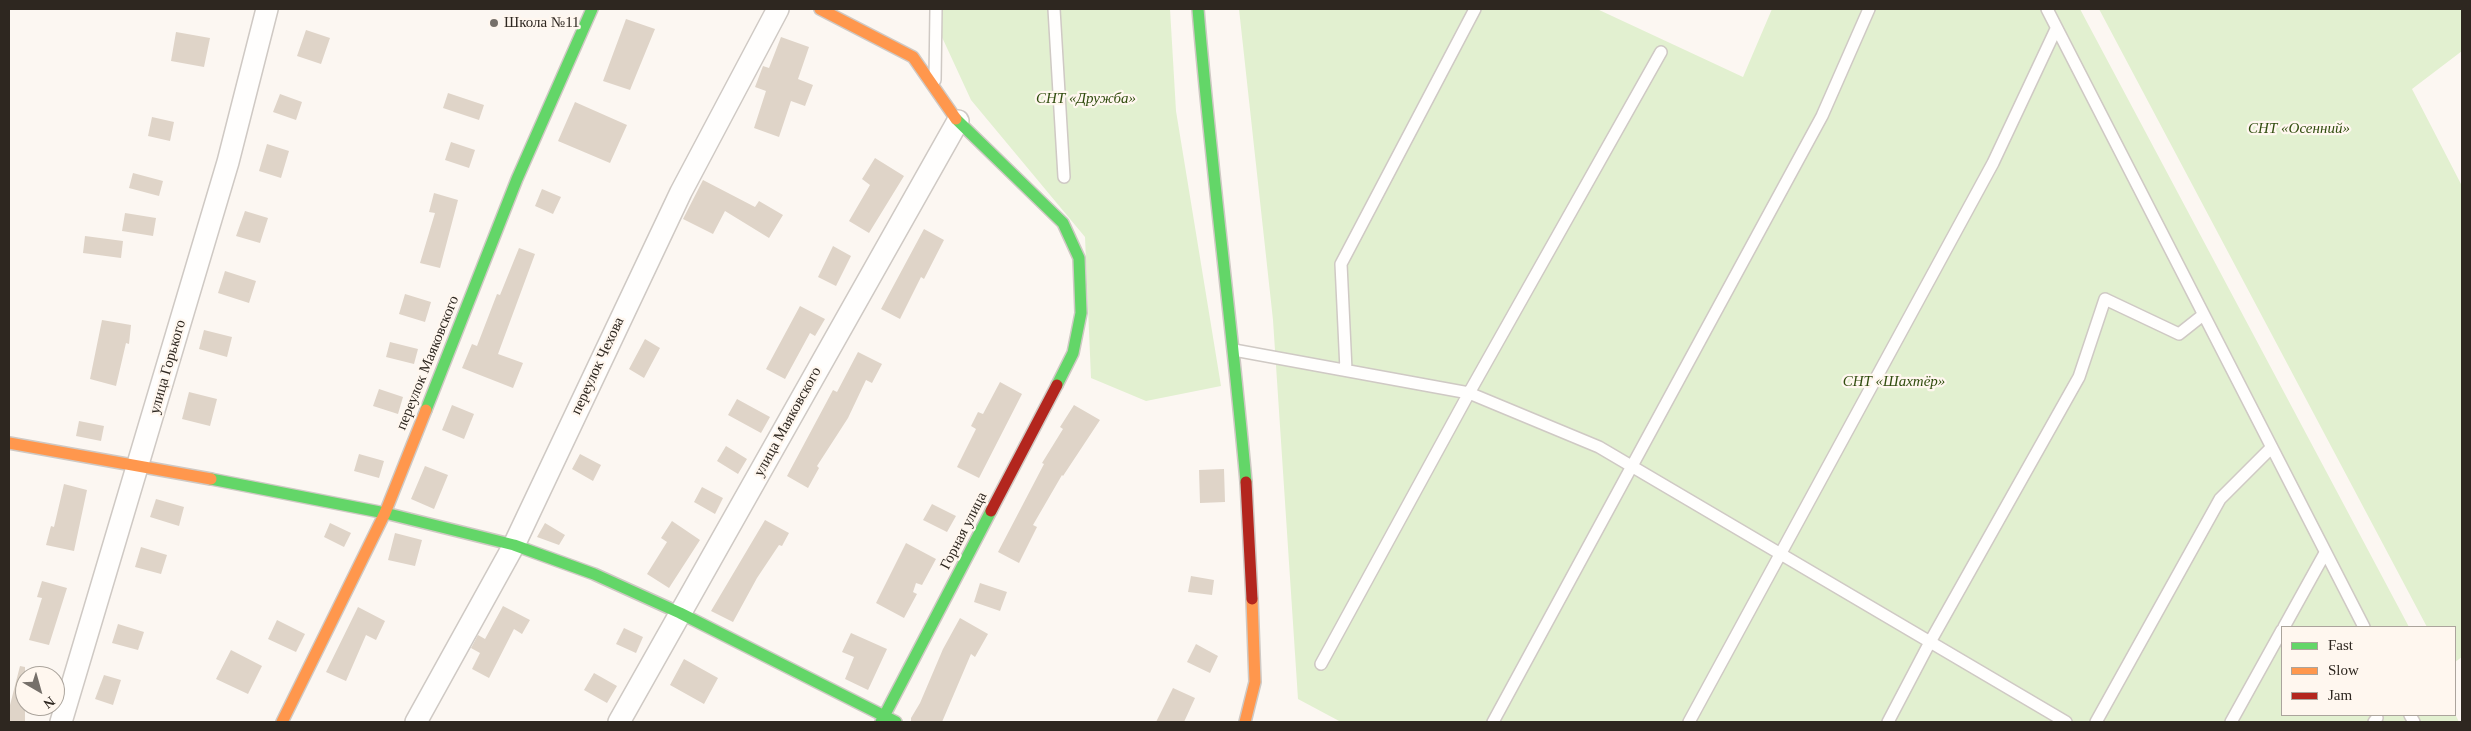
<!DOCTYPE html>
<html>
<head>
<meta charset="utf-8">
<style>
	body { margin:0 }
	#map { position:relative; width:2471px; height:731px; overflow:hidden; background:#fcf7f2; font-family:Georgia,serif }
	canvas { display:block }
	.frame { position:absolute; inset:0; border:10px solid #2e2720; pointer-events:none }
	.legend { position:absolute; left:2281px; top:626px; width:175px; height:90px; box-sizing:border-box; background:#fff7ef; border:1px solid #aba49c; margin:0; padding:6px 9px; list-style:none; font-size:15px; color:#2e2720 }
	.legend li { display:flex; align-items:center; gap:10px; height:25px }
	.legend b { width:25px; border:1px solid #aba49c }
	.north { position:absolute; left:15px; top:666px; width:50px; height:50px; box-sizing:border-box; background:#fff7ef; border:1px solid #aba49c; border-radius:50%; rotate:142deg; font-size:14px; font-weight:700; line-height:20px; text-align:center; color:#2e2720 }
	.north::after { content:''; display:block; margin:auto; width:18px; height:22px; background:#76706a; clip-path:polygon(50% 0,100% 100%,50% 72%,0 100%) }
</style>
</head>
<body>
<div id="map">
<canvas width="2471" height="731"></canvas>
<div class="frame"></div>
<ul class="legend">
<li><b style="height:6px;background:#63d668"></b>Fast</li>
<li><b style="height:6px;background:#ff974d"></b>Slow</li>
<li><b style="height:6px;background:#b3261e"></b>Jam</li>
</ul>
<div class="north">N</div>
</div>
<script>
const ctx = document.querySelector('canvas').getContext('2d');
ctx.lineJoin = 'round';
function fillPath(path, color) {
  ctx.fillStyle = color;
  ctx.fill(path, 'evenodd');
}
function strokePath(path, color, width, dash) {
  ctx.strokeStyle = color;
  ctx.lineWidth = width;
  ctx.lineCap = dash ? 'butt' : 'round';
  ctx.setLineDash(dash || []);
  ctx.stroke(path);
}
function label(font, color, halo, rows, align = 'center') {
  ctx.font = font + ' Georgia,serif';
  ctx.lineWidth = 4.5;
  ctx.setLineDash([]);
  ctx.textBaseline = 'middle';
  ctx.strokeStyle = halo;
  ctx.fillStyle = color;
  for (const [text, x, y, turn = 0] of rows) {
    ctx.save();
    ctx.translate(x, y);
    ctx.rotate((+turn || 0) * Math.PI / 180);
    ctx.textAlign = isNaN(turn) ? turn : align;
    if (halo) ctx.strokeText(text, 0, 0);
    ctx.fillText(text, 0, 0);
    ctx.restore();
  }
}
fillPath(new Path2D(`
	M929 9H1170L1176 111 1221 386 1146 401 1091 378 1085 237 971 100Z
	M1239 9H1597L1743 77 1772 9H2080L2409 627H2282V715L2455 714 2459 722H1341L1298 699 1273 320Z
	M2099 9H2462V51L2412 89 2462 186V657L2455 662V627H2427Z`), '#e2f0d0');
fillPath(new Path2D(`
	M626 19 655 29 630 90 603 81Z
	M306 30 330 38 321 64 297 56Z
	M176 32 210 38 204 67 171 61Z
	M781 37 809 47 798 79 813 85 805 106 791 101 779 137 754 128 766 91 755 87 763 66 769 68Z
	M448 93 484 105 479 120 443 108Z
	M280 94 302 102 296 120 273 112Z
	M575 102 627 125 610 163 558 141Z
	M152 117 174 122 170 141 148 136Z
	M451 142 475 150 469 168 445 160Z
	M267 144 289 151 281 178 259 171Z
	M875 158 904 176 869 233 849 221 870 185 862 179Z
	M133 173 163 181 159 196 129 188Z
	M703 180 755 207 759 201 783 215 769 238 725 211 713 234 683 219Z
	M542 189 561 197 553 214 535 206Z
	M434 193 458 200 440 268 420 263 435 213 429 212Z
	M245 211 268 218 260 243 236 236Z
	M125 213 156 218 153 236 122 231Z
	M924 229 944 240 924 279 921 277 900 319 881 309Z
	M85 236 123 241 121 258 83 253Z
	M833 246 851 256 836 286 818 277Z
	M519 248 535 254 498 354 523 363 513 388 462 368 472 344 477 346 497 294 500 295Z
	M225 271 256 281 249 303 218 293Z
	M405 294 431 302 425 322 399 314Z
	M800 306 825 319 815 336 810 333 785 379 766 369Z
	M102 320 131 325 129 344 126 343 116 386 90 379Z
	M204 330 232 337 227 357 199 349Z
	M645 339 660 348 644 378 629 369Z
	M390 342 418 349 414 364 386 357Z
	M858 352 882 364 872 383 866 380 848 418 817 466 819 468 808 488 787 476 833 390 837 392Z
	M1000 382 1022 394 979 478 957 467 976 429 971 426 978 412 983 414Z
	M379 389 403 397 398 414 373 406Z
	M189 392 217 399 210 426 182 419Z
	M737 399 770 417 761 433 728 415Z
	M452 405 474 414 464 439 442 430Z
	M1074 405 1100 420 1063 476 1062 475 1033 525 1037 527 1019 563 998 552 1044 464 1042 463 1063 429 1060 427Z
	M79 421 104 426 101 441 76 436Z
	M726 446 747 459 738 474 717 461Z
	M359 454 384 461 379 478 354 471Z
	M580 454 601 465 593 481 572 469Z
	M425 466 448 475 434 509 411 499Z
	M1224 469 1225 502 1200 503 1199 470Z
	M64 484 87 490 74 551 46 545 51 526 54 527Z
	M702 487 723 498 715 514 694 502Z
	M156 499 184 507 179 526 150 517Z
	M932 504 956 516 947 532 923 520Z
	M765 520 789 533 782 546 779 545 757 578 733 622 711 611Z
	M672 521 700 540 669 588 647 574 667 542 661 538Z
	M330 523 351 533 344 547 324 537Z
	M545 523 565 535 559 545 537 537Z
	M395 533 422 540 415 566 388 560Z
	M906 543 936 559 922 585 916 583 913 592 917 594 904 618 876 603Z
	M141 547 167 555 161 574 135 567Z
	M1191 576 1214 580 1212 595 1188 592Z
	M42 581 67 588 49 645 29 640 42 598 37 597Z
	M980 583 1007 592 1000 611 974 602Z
	M503 606 530 620 522 634 514 629 489 678 472 669 480 653 471 648 478 635 485 639Z
	M358 607 385 621 376 640 366 635 346 681 326 672Z
	M960 618 988 634 975 657 971 654 942 722H911V718L920 703 943 649Z
	M277 620 305 634 296 652 268 639Z
	M118 624 144 632 138 650 112 643Z
	M624 628 643 637 636 653 616 644Z
	M851 633 887 649 868 690 845 679 854 657 842 652Z
	M1196 644 1218 656 1210 673 1187 662Z
	M231 650 262 666 248 694 216 679Z
	M684 659 718 678 704 704 670 685Z
	M20 666 25 667V722H9V709Z
	M594 673 617 686 607 703 584 690Z
	M104 675 121 680 113 705 95 699Z
	M1173 688 1195 698 1184 722H1156Z`), '#dfd4c8');
const lane = new Path2D(`
	M1054 9 1064 177
	M2047 9 2364 627
	M935 80 936 9
	M1234 350 1469 393 1599 447 2066 722
	M1346 370 1341 264 1475 9
	M2284 627 2325 553
	M1321 664 1469 393 1661 52
	M2410 715 2414 722
	M1493 722 1822 116 1869 9
	M1689 722 1993 163 2056 29
	M1888 722 1930 642 2079 377 2105 299 2179 334 2203 315
	M2096 722 2220 499 2271 448
	M2231 722 2282 630
	M2374 722 2377 718`);
const street = new Path2D(`
	M61 722 228 162 267 9
	M416 722 514 545 681 192 778 9
	M619 722 958 121`);
const fast = new Path2D(`
	M1198 9C1211 167 1232 324 1246 482
	M956 119 1063 223 1079 258 1081 313 1073 353 1057 385
	M426 410 517 179 592 9
	M211 479 385 513 514 545 594 574 680 613 896 722
	M881 722 991 511`);
const slow = new Path2D(`
	M820 9 913 57 956 119
	M9 443 211 479
	M282 722 385 513 426 410
	M1245 722 1255 682 1252 599`);
const jam = new Path2D(`
	M1246 482 1252 599
	M991 511 1057 385`);
strokePath(lane, '#cfc9c4', 14);
strokePath(street, '#cfc9c4', 24);
strokePath(fast, '#cfc9c4', 14);
strokePath(slow, '#cfc9c4', 14);
strokePath(jam, '#cfc9c4', 14);
strokePath(lane, '#fffefd', 11);
strokePath(street, '#fffefd', 21);
strokePath(fast, '#63d668', 11);
strokePath(slow, '#ff974d', 11);
strokePath(jam, '#b3261e', 11);
for (const [x, y, r, color] of [
	[494,23,5,"#76706a"]
]) {
  const dot = new Path2D();
  dot.arc(x, y, r, 0, 2 * Math.PI);
  ctx.fillStyle = color;
  ctx.fill(dot);
  strokePath(dot, '#fff7ef', 2);
}
label('15px', '#2e2720', '#fff7ef', [
	["Школа №11",504,23]
], 'left');
label('italic 15px', '#304c0e', '#fff7ef', [
	["СНТ «Дружба»",1086,99],
	["СНТ «Осенний»",2299,129],
	["СНТ «Шахтёр»",1894,382]
]);
label('15px', '#2e2720', '#fff7ef', [
	["переулок Маяковского",428,363,-68],
	["переулок Чехова",598,366,-65],
	["улица Горького",168,367,-74],
	["улица Маяковского",788,422,-61],
	["Горная улица",964,531,-63]
]);
</script>
</body>
</html>
